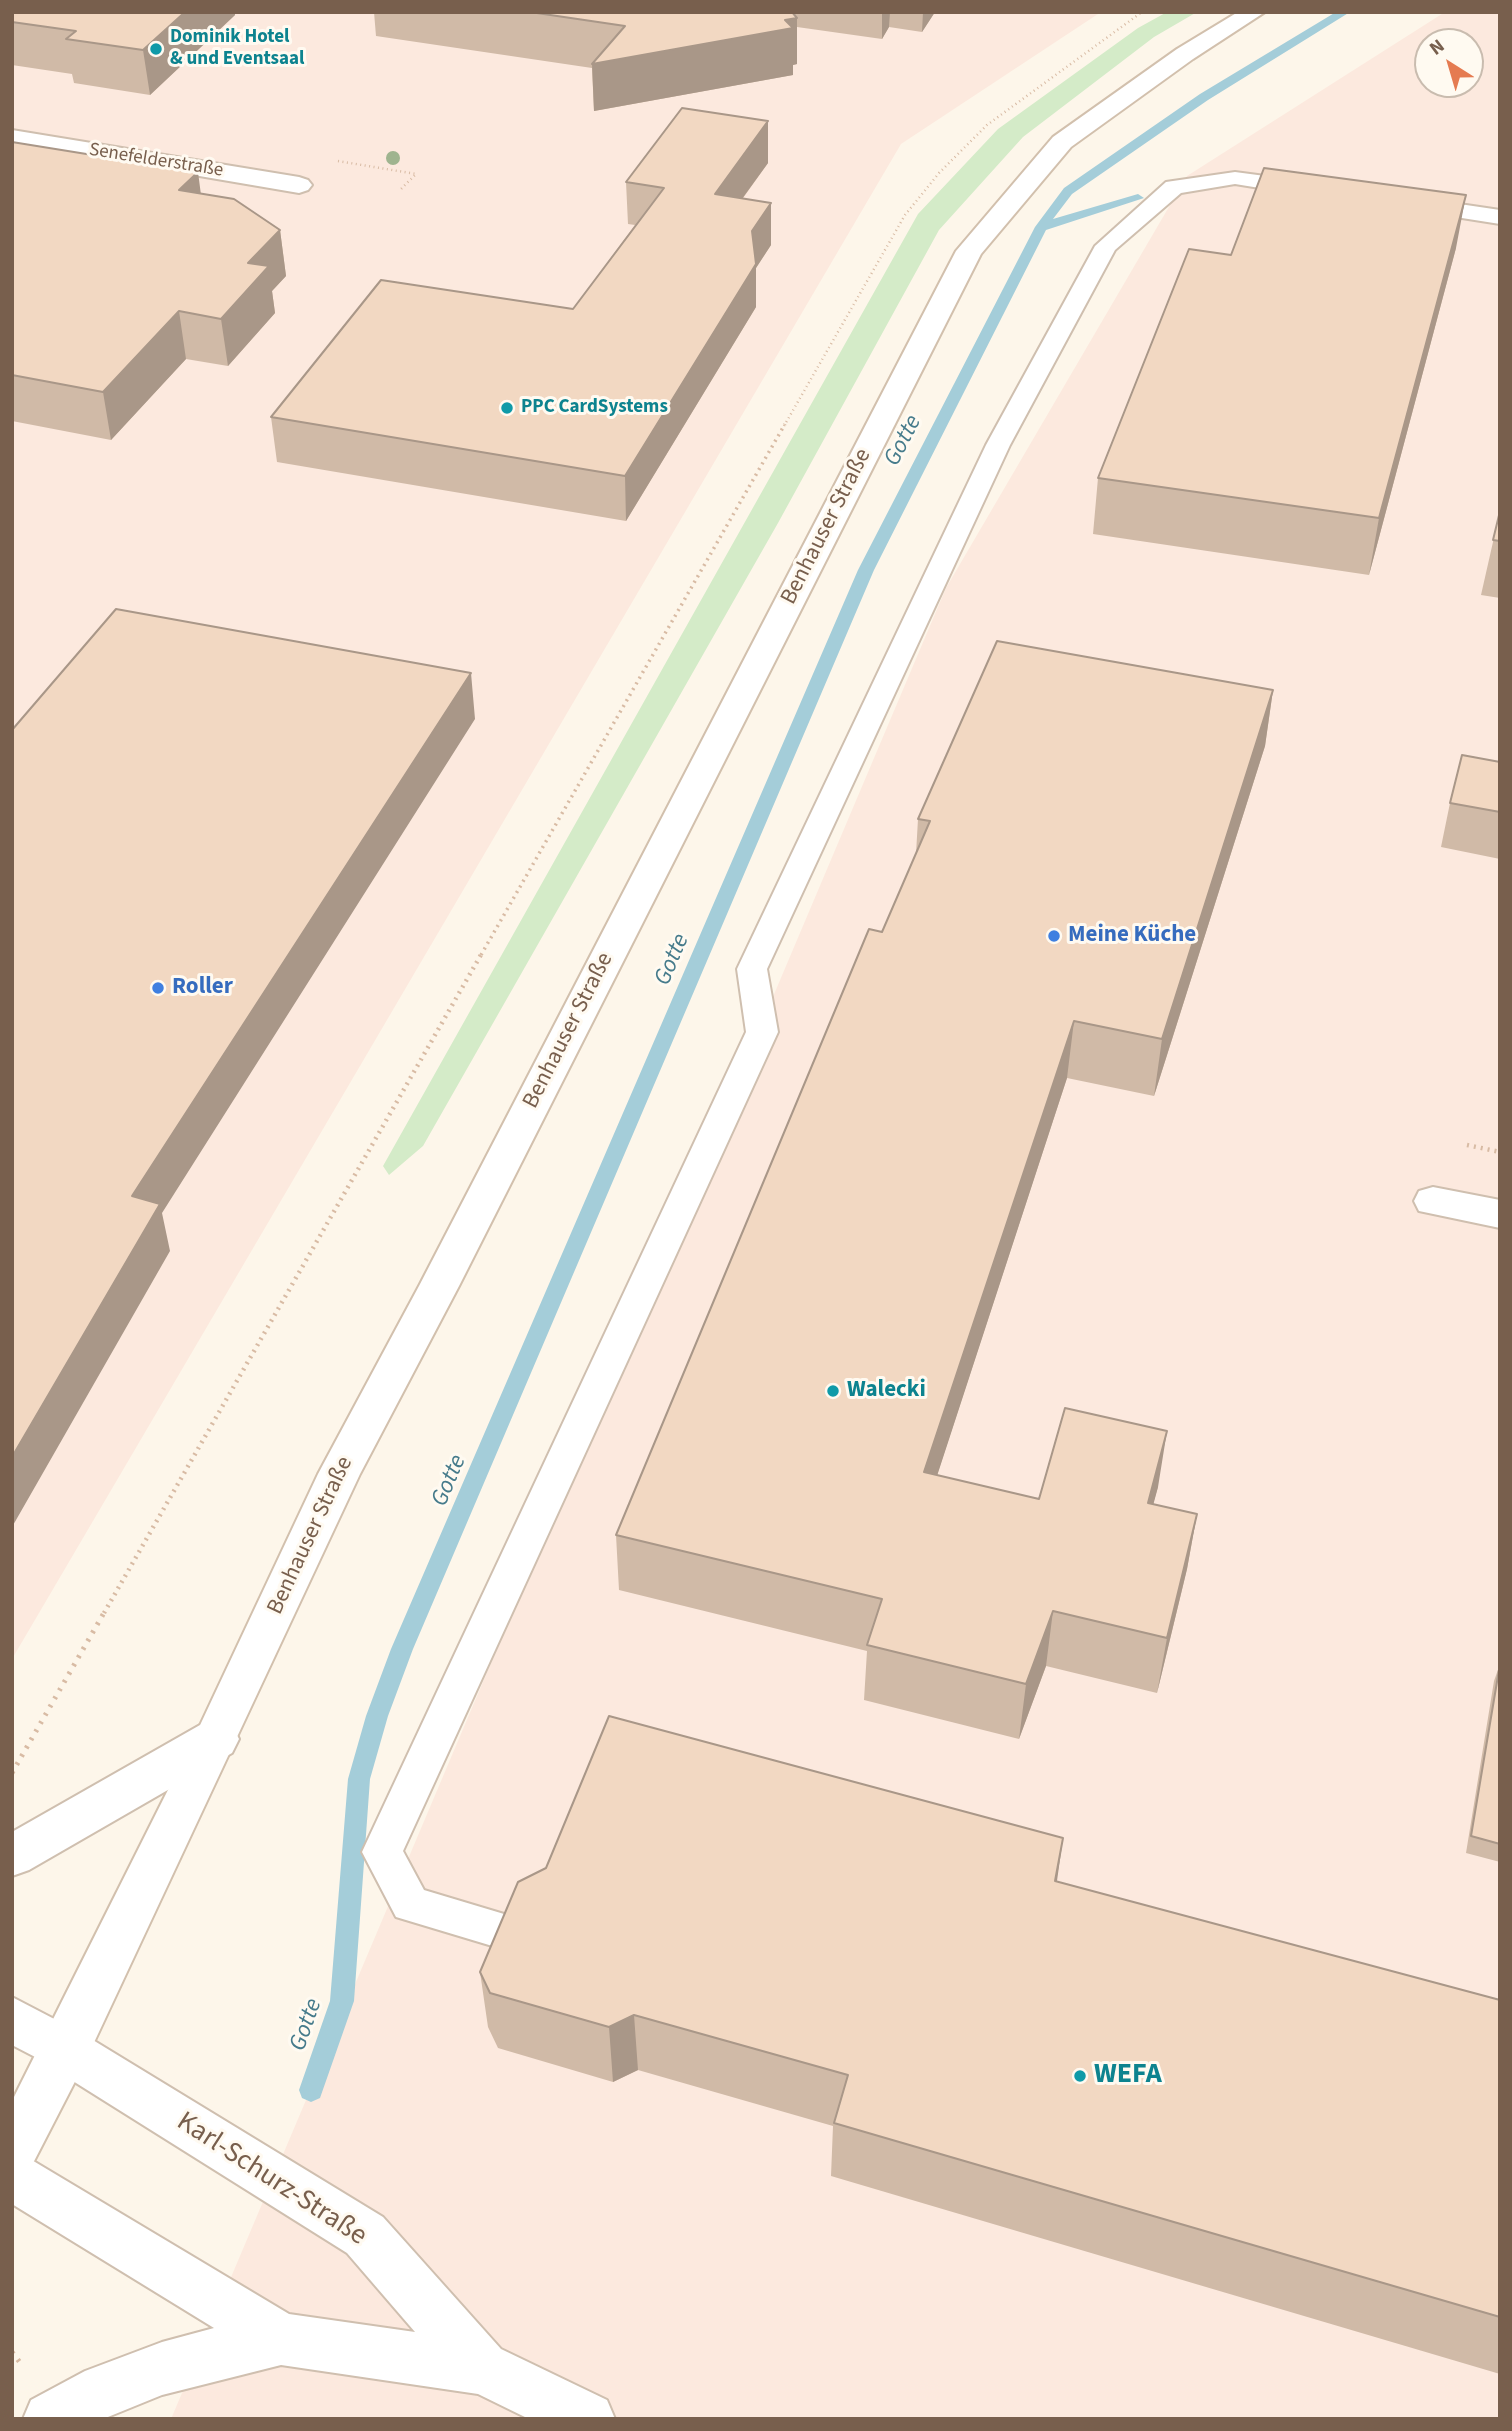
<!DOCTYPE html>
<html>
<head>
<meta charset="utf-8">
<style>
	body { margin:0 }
	#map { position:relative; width:1512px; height:2431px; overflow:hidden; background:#fdf6ea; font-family:"Source Sans 3",sans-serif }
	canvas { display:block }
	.frame { position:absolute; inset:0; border:14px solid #785f4d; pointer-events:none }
	.north { position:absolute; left:1414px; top:28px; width:70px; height:70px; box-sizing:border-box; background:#fffaf1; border:2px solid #c9bcaf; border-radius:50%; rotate:323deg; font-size:19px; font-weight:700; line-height:28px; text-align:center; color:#785f4d }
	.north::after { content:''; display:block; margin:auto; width:24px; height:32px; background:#e57b51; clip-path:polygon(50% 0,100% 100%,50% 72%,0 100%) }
</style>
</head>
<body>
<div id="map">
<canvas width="1512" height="2431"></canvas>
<div class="frame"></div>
<div class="north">N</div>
</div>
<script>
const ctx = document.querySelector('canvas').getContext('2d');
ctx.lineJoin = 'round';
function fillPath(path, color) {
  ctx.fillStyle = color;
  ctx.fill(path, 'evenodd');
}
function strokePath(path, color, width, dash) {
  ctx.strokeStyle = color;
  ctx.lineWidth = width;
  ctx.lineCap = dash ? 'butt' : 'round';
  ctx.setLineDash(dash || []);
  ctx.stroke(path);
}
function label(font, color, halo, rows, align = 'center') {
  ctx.font = font + ' "Source Sans 3",sans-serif';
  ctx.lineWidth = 6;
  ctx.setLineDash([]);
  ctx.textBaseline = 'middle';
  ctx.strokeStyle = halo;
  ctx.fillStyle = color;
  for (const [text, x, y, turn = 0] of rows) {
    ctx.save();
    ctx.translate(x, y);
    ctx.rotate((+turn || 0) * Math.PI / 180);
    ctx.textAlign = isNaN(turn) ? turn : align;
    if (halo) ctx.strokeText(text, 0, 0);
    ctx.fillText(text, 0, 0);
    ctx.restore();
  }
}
fillPath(new Path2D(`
	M12 12H1101L901 144 12 1659Z
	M1445 12H1500V2419H171L946 588 1187 176ZM1428 42H1470V84H1428Z`), '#fce9de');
fillPath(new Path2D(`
	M1167 12H1197L1154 37 1023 137 939 230 778 523 423 1146 389 1175 383 1166 918 214 998 129 1138 28Z`), '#d4ebc8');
fillPath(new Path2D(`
	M1336 12H1350L1208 100 1072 194 1053 219 1138 194 1144 198 1046 230 874 570 413 1649 388 1716 370 1779 354 2001 320 2098 311 2102 302 2098 299 2090 330 2001 348 1779 366 1716 391 1649 858 570 1035 227 1064 188 1200 94Z`), '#a4cdd9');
const service = new Path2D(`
	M1235 172 1303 181 1314 188 1303 195 1235 184 1181 193 1115 250 1010 445 767 969 778 1032 403 1851 424 1890 514 1917 520 1930 514 1943 499 1948 396 1917 362 1852 746 1032 737 969 986 445 1095 246 1166 182Z
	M1419 198 1500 210V224L1411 210 1408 205Z`);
const minor = new Path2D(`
	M12 130 299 177 308 180 312 185 308 190 299 193 12 144Z
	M1433 1187 1500 1200V1228L1419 1211 1414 1201 1419 1191Z
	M66 2027 83 2034 383 2217 501 2349 607 2400 615 2419H529L478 2394 281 2365 162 2395 103 2419H23L31 2400 85 2371 162 2342 214 2328 12 2204V2152L30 2159 289 2314 415 2332 347 2253 49 2066 41 2050 49 2034Z`);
const tertiary = new Path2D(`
	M216 1720 232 1725 239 1739 232 1753 29 1870 12 1876V1832L200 1725Z
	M12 1997 83 2034 91 2050 83 2066 66 2073 12 2045Z`);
const secondary = new Path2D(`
	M1238 12H1265L1193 59 1071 147 981 254 459 1286 360 1474 83 2066 30 2169 12 2176V2101L194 1738 318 1474 419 1286 956 251 1053 137 1177 49Z`);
strokePath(service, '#cfbfaf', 4);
strokePath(minor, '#cfbfaf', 4);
strokePath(tertiary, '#cfbfaf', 4);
strokePath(secondary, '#d2c0ad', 4);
strokePath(new Path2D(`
	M338 161 416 174 400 190
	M784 426 905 215 939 173 987 125 1142 12`), '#d8bba4', 2.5, [1, 3.5]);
strokePath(new Path2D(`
	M481 955 785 424`), '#d8bba4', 3.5, [2, 4.5]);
strokePath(new Path2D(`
	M1467 1145 1500 1152
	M104 1613 482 953`), '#d8bba4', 4.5, [2, 5]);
strokePath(new Path2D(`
	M12 1773 105 1611
	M12 2352 21 2364`), '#d8bba4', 5, [2.5, 7]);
fillPath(service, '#fff');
fillPath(minor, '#fff');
fillPath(tertiary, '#fff');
fillPath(secondary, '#fff');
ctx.fillStyle = '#9fb48f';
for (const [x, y] of [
	[393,158]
]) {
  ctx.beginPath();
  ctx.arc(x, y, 7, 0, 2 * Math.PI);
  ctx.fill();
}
fillPath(new Path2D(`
	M12 12H235V15L150 95 74 83 72 74 12 65Z
	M374 12H935L922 32 889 27 882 39 797 27V64L793 65V75L594 111 592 68 376 36Z
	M768 121V163L743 198 771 245 756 268V307L626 521 277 462 271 417 573 309 635 225 628 224 626 182Z
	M12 142 201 194 280 230 286 276 272 291 275 313 228 366 186 359 111 440 12 421Z
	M1456 248 1369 575 1093 534 1098 478 1231 255Z
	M1500 511V598L1481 595Z
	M1273 690 1265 746 1154 1096 1067 1078 937 1475 1039 1499 1158 1487 1153 1504 1197 1514 1187 1569 1157 1693 1046 1666 1019 1739 864 1700 867 1651 619 1590 616 1535 916 854 918 819Z
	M1500 762V859L1441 847 1450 803Z
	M1500 1664V1862L1466 1853 1494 1681Z
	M1057 1882 1500 2000V2374L831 2176 833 2126 638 2070 613 2082 498 2048 488 2027 480 1972Z`), '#d0baa7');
fillPath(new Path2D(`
	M185 12H235V15L150 95 143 50Z
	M882 12H890L889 27 882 39Z
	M923 12H935L922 32Z
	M797 18V64L793 65V75L594 111 592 64Z
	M768 121V163L715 236V194Z
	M198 172 204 218 179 190Z
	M1466 195 1456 248 1369 575 1379 518Z
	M771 203V245L756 268V307L626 521 625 476 752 231Z
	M280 230 286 276 272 291 275 313 228 366 221 319 248 263Z
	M179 311 186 359 111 440 103 392Z
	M471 673 475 719 162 1213 170 1251 12 1527V1457L132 1196Z
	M1273 690 1265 746 1154 1096 1162 1039Z
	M1074 1021 1067 1078 920 1528 924 1472Z
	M1167 1431 1158 1487 1139 1558 1148 1503Z
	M1197 1514 1187 1569 1157 1693 1167 1638Z
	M1053 1611 1046 1666 1019 1739 1026 1684Z
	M1063 1838 1055 1895V1881Z
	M634 2015 638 2070 613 2082 609 2027Z`), '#a99788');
const building = new Path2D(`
	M12 12H185L143 50 66 39 76 31 12 22Z
	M530 12H792L797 18 785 20 793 28 592 64 625 26Z
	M682 108 768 121 715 194 771 203 752 231 756 264 625 476 271 417 381 280 573 309 664 188 626 182Z
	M12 142 198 172 179 190 234 199 280 230 248 263 269 266 221 319 179 311 103 392 12 375Z
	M1264 168 1466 195 1379 518 1098 478 1189 249 1231 255Z
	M1500 511V541L1493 540Z
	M116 609 471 673 132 1196 160 1204 12 1457V730Z
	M997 641 1273 690 1162 1039 1074 1021 924 1472 1039 1499 1065 1408 1167 1431 1148 1503 1197 1514 1167 1638 1053 1611 1026 1684 867 1645 882 1599 616 1535 869 929 882 932 930 821 918 819Z
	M1462 755 1500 762V812L1450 803Z
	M1500 1664V1844L1471 1836Z
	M609 1716 1063 1838 1055 1881 1500 2000V2317L834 2123 848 2075 634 2015 609 2027 490 1993 480 1972 518 1882 546 1868Z`);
fillPath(building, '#f2d8c2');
strokePath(building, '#a99788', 2);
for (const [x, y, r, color] of [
	[156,49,7,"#0f9aa8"],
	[507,408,7,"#0f9aa8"],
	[1054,936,7,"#3f7fe0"],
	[158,988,7,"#3f7fe0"],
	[833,1391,7,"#0f9aa8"],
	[1080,2076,7,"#0f9aa8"]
]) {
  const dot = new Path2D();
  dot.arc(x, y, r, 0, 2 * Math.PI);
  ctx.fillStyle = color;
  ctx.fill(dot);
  strokePath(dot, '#fffaf1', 2.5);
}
label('bold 19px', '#0d838f', '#fffaf1', [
	["Dominik Hotel",170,38],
	["& und Eventsaal",170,60],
	["PPC CardSystems",521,408]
], 'left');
label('19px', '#785f4d', '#fffaf1', [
	["Senefelderstraße",156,161,9]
]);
label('23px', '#785f4d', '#fffaf1', [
	["Benhauser Straße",827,527,-63],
	["Benhauser Straße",569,1031,-63],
	["Benhauser Straße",311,1536,-65]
]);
label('bold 23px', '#366cbe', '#fffaf1', [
	["Meine Küche",1068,936],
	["Roller",172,988]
], 'left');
label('bold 23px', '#0d838f', '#fffaf1', [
	["Walecki",847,1391]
], 'left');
label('italic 24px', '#467b8b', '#fffaf1', [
	["Gotte",904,441,-63],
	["Gotte",673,960,-67],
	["Gotte",450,1481,-67],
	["Gotte",307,2025,-71]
]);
label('bold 28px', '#0d838f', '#fffaf1', [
	["WEFA",1094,2076]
], 'left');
label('28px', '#785f4d', '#fffaf1', [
	["Karl-Schurz-Straße",271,2180,33]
]);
</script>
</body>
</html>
